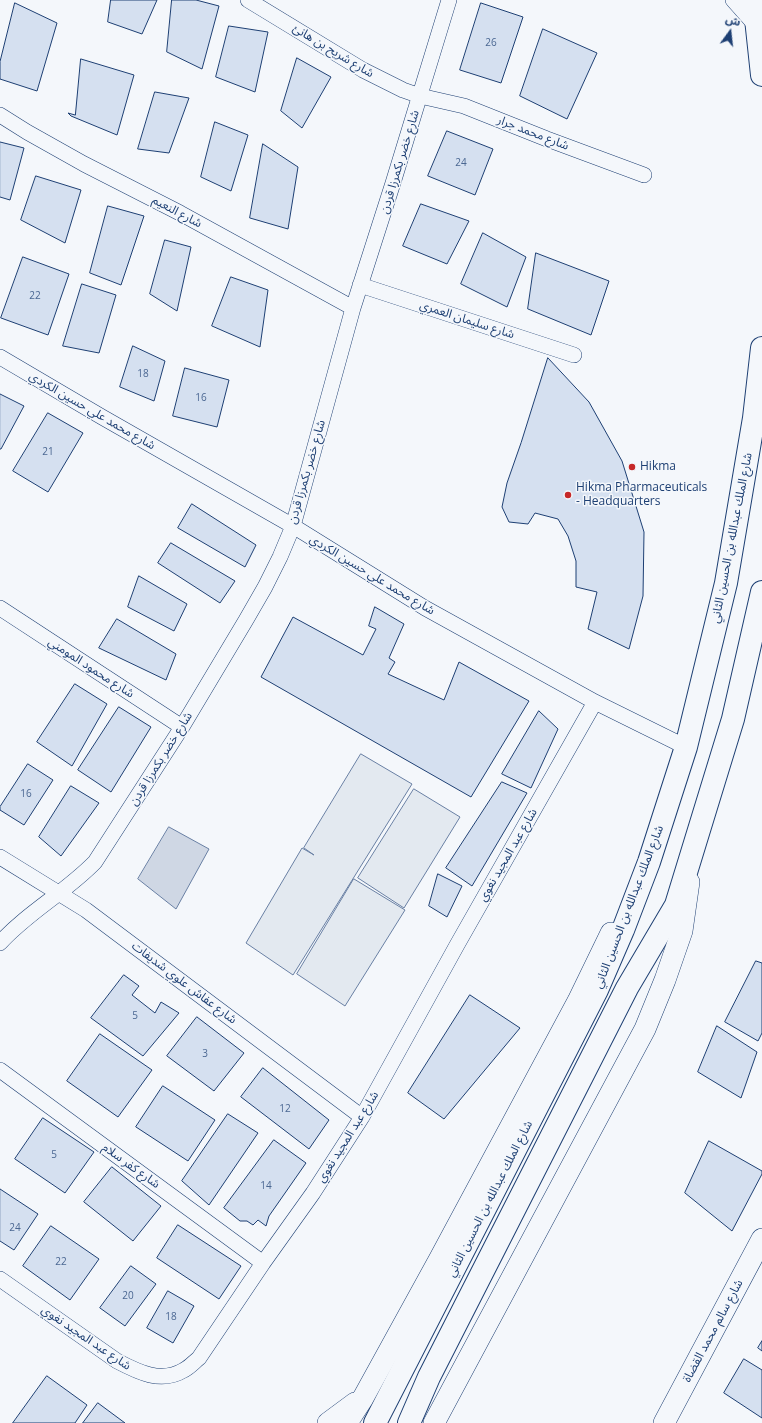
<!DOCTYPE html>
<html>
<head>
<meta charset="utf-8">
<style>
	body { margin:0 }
	#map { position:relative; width:762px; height:1423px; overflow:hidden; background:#f4f7fb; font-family:"Open Sans","Noto Sans Arabic",sans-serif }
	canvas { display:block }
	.north { position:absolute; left:710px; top:12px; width:40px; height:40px; -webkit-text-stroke:3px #f4f7fb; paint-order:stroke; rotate:15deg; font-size:11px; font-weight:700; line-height:16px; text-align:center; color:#1d3f73 }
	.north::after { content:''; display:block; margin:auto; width:14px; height:18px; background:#1d3f73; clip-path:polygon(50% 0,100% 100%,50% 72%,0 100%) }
</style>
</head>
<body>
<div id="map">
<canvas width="762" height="1423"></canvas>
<div class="north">ش</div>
</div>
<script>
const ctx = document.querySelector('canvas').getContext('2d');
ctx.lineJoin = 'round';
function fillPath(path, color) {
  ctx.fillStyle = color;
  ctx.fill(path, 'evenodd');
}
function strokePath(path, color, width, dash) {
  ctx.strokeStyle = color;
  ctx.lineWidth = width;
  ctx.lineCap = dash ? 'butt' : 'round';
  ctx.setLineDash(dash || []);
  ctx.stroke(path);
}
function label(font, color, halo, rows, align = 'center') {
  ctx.font = font + ' "Open Sans","Noto Sans Arabic",sans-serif';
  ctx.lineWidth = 3;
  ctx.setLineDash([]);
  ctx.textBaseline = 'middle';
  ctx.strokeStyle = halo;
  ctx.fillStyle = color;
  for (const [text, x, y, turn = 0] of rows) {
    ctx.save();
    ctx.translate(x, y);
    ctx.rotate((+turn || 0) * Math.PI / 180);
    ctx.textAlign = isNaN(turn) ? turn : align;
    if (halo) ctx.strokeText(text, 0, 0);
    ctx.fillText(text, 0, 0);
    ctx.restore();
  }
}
const green = new Path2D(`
	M361 754 412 784 293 975 246 943 302 848 314 855 304 848Z
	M414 789 460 817 404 908 358 878Z
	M354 879 405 910 345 1006 297 974Z`);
fillPath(green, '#e3e9f0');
strokePath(green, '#687fa3', 1);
const water = new Path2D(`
	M169 827 209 849 176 909 138 879Z`);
fillPath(water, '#cfd7e4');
strokePath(water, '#687fa3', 1);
const building = new Path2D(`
	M111 0H157L142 34 108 22Z
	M172 0H196L219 6 202 69 167 52Z
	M15 3 57 23 37 91 0 79V62Z
	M481 3 523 17 501 83 460 70Z
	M229 26 268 32 255 92 216 77Z
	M543 29 597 53 567 119 520 96Z
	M297 58 331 77 302 128 281 111Z
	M81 59 134 75 117 135 71 116 68 113 75 115Z
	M155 92 189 98 169 153 138 149Z
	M215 122 248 135 231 191 201 177Z
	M447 131 493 149 475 195 428 176Z
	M0 142 24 148 10 200 0 197Z
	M263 144 298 167 288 229 250 218Z
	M36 176 81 190 65 243 21 220Z
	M421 204 469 221 447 264 403 246Z
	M108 206 144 216 121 285 90 273Z
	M483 233 526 257 507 307 461 284Z
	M165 240 191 247 177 311 150 294Z
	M536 253 609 281 591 335 528 309Z
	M23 257 69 274 48 335 1 318Z
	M231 277 268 290 260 347 212 326Z
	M82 284 116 295 99 353 63 346Z
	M133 346 165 361 154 401 120 387Z
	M548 358 589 402 622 461 644 532 643 596 629 649 588 629 597 592 576 587V561L568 536 558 519 535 513 528 524 509 522 502 507 507 483 521 443Z
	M185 368 229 380 217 427 173 416Z
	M0 394 24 406 1 449H0Z
	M48 413 83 433 48 492 13 471Z
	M192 504 256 545 245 567 178 528Z
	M171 543 235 581 220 603 158 563Z
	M139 576 187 604 174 631 128 607Z
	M375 607 404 624 389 658 395 662 388 674 444 700 459 662 529 701 471 797 261 677 293 617 363 655 376 629 369 626Z
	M117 619 176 654 166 680 99 648Z
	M75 684 107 704 72 766 37 742Z
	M119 707 151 727 111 792 78 770Z
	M539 711 558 729 531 788 502 774Z
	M28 764 53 780 24 825 0 810V807Z
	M502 782 527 793 472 886 446 868Z
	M71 786 99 803 61 856 39 837Z
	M438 874 462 886 447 917 429 906Z
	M756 961 762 963V1033L758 1041 725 1022Z
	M124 975 139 986 132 995 155 1013 161 1002 179 1013 143 1056 91 1018Z
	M470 995 520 1028 444 1119 408 1093Z
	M197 1017 244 1053 214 1091 167 1056Z
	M717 1026 757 1052 741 1098 698 1072Z
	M100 1034 152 1070 118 1117 67 1081Z
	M263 1068 329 1120 309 1149 241 1097Z
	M163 1086 215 1120 188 1161 136 1127Z
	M228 1114 258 1133 209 1205 182 1181Z
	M43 1118 94 1152 65 1193 15 1159Z
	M274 1140 306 1163 269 1216 266 1226 258 1220 253 1225 247 1221H240L224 1208Z
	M709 1141 762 1171V1174L732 1231 685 1193Z
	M112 1167 161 1206 133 1241 84 1202Z
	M0 1189 38 1214 14 1250 0 1241Z
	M178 1225 241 1266 219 1299 157 1258Z
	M51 1226 99 1259 70 1300 23 1266Z
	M131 1266 156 1284 125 1326 100 1308Z
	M168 1291 194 1306 173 1343 147 1328Z
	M762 1341V1351L758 1348Z
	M744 1359 762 1370V1418L724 1393Z
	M47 1376 87 1405 75 1423H13Z
	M98 1403 125 1423H83Z`);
fillPath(building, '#d5e0f0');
strokePath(building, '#1d3f73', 1);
const street = new Path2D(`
	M248 0 363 70 403 90 420 96 464 106 547 139 644 175
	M733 0 757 27
	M0 115 27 132 84 164 180 213 353 308
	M360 285 574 355
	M0 357 102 417 293 526 425 608 595 702 686 747
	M0 608 182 727
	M0 857 86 910 362 1117
	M0 943C28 912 66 892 95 862L182 727 246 620 265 587 280 557 293 526 353 308 393 183 449 0
	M0 1070 263 1263
	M0 1279 117 1361C138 1372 161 1384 184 1370 190 1367 194 1362 199 1358L263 1263 313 1193 362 1117 457 945 595 702`);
const secondary = new Path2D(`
	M328 1423 355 1403
	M347 1423 363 1398 440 1258 578 1001 611 933
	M434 1423 645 1029 665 980 682 931 689 882
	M664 1423 762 1239`);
const highway = new Path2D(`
	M754 0 762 75
	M375 1423 597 990 623 930 649 862 686 747 726 583 754 418 762 348
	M409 1423 429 1377 627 988 676 905 733 719 762 592`);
strokePath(street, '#1d3f73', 16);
strokePath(secondary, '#1d3f73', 22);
strokePath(highway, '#1d3f73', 24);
strokePath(street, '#f4f7fb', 15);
strokePath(secondary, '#f4f7fb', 21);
strokePath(highway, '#f4f7fb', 22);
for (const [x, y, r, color] of [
	[632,467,4,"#c62828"],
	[568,495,4,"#c62828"]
]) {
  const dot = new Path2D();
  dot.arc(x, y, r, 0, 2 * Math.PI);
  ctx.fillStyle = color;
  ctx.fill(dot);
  strokePath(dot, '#f4f7fb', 1.5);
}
label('10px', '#4b6792', null, [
	["26",491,43],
	["24",461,163],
	["22",35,296],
	["18",143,374],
	["16",201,398],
	["21",48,452],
	["16",26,794],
	["5",135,1016],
	["3",205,1054],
	["12",285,1109],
	["5",54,1155],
	["14",266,1186],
	["24",15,1228],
	["22",61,1262],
	["20",128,1296],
	["18",171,1317]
]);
label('12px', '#1d3f73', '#f4f7fb', [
	["شارع شريح بن هانئ",333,51,31],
	["شارع محمد جرار",533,133,21],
	["شارع خضر بكمرزا قردن",400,162,-73],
	["شارع النعيم",177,212,28],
	["شارع سليمان العمري",467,320,18],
	["شارع محمد علي حسين الكردي",92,411,30],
	["شارع خضر بكمرزا قردن",307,472,-74],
	["شارع الملك عبدالله بن الحسين الثاني",732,538,-79],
	["شارع محمد علي حسين الكردي",372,575,31],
	["شارع محمود المومني",91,668,33],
	["شارع خضر بكمرزا قردن",161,759,-58],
	["شارع عبد المجيد نغوي",508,855,-60],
	["شارع الملك عبدالله بن الحسين الثاني",629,907,-69],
	["شارع عفاش علوي شديفات",184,983,37],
	["شارع عبد المجيد نغوي",348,1137,-58],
	["شارع كفر سلام",131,1166,36],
	["شارع الملك عبدالله بن الحسين الثاني",490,1199,-63],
	["شارع سالم محمد القضاة",713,1331,-62],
	["شارع عبد المجيد نغوي",86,1338,34]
]);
label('12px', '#1d3f73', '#f4f7fb', [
	["Hikma",640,467],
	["Hikma Pharmaceuticals",576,488],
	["- Headquarters",576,502]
], 'left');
</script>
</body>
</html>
